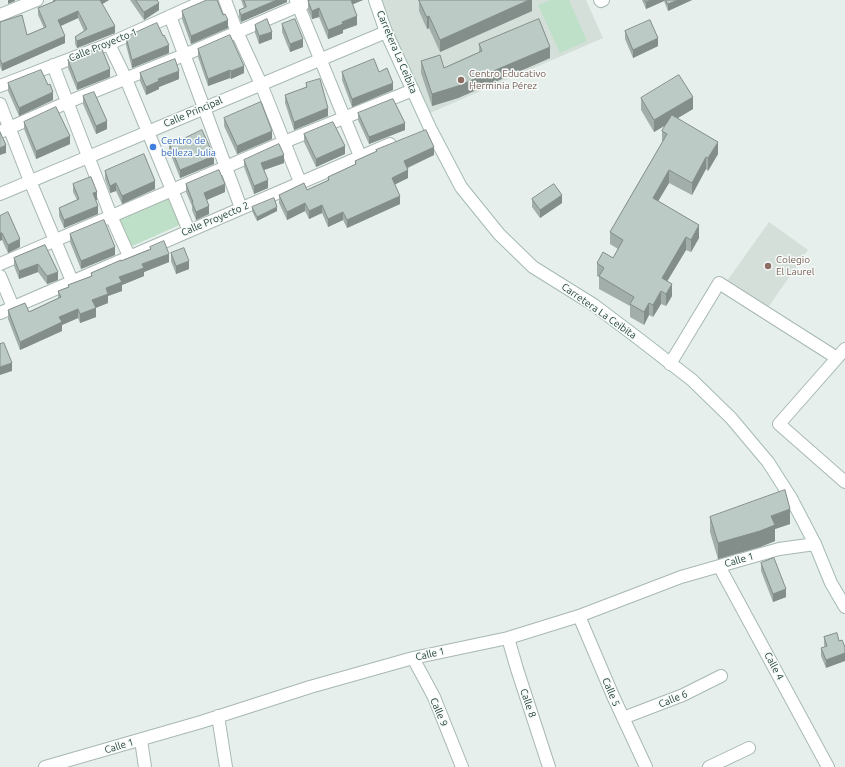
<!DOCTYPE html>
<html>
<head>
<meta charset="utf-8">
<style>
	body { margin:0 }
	canvas { display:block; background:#e6efeb }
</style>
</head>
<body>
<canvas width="845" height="767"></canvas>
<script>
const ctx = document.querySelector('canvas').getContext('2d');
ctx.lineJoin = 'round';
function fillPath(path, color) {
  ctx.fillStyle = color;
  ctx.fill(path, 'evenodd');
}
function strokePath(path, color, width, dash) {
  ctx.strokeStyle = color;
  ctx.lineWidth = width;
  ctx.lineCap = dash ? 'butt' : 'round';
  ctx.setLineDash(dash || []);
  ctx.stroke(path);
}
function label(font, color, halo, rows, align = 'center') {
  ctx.font = font + ' Ubuntu,sans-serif';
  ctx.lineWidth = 3;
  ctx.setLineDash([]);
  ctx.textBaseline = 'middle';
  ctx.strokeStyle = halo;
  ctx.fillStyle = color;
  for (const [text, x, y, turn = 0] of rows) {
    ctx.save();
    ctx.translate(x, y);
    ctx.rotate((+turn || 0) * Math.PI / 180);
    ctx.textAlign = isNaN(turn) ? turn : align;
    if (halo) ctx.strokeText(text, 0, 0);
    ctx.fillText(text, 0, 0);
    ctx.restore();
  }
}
fillPath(new Path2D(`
	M381 0H586L603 38 430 113 399 46Z
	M769 222 808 250 767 309 727 281Z`), '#d4dfda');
fillPath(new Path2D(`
	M550 0H569L587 41 560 53 538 5Z
	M168 195 182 224 130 247 115 217Z`), '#bfe0c8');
const street = new Path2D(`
	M225 0 237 32 261 84 300 182
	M296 0 360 156
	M600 0 601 1 603 0
	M0 15 37 0
	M170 16 241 208
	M109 44 126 79 189 231
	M53 65 111 216 129 256
	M0 86 109 44 206 0
	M0 104 30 181 72 281
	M0 132 68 102 184 55 312 0
	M0 194 386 32
	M0 264 284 142 413 90
	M0 276 13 307
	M0 313 390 144
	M845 349 779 424 845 482
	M670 364 719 283 837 358
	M719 566 828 767
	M579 616 613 696 646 767
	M508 638 517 669 549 767
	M413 658 434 697 462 767
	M218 716 226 767
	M623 718 683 695 721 676
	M141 740 145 767
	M45 767 201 722 310 687 413 658 508 638 579 616 681 577 779 549 815 544
	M709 767 749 748`);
const secondary = new Path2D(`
	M375 0 386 32 430 128 461 187 499 234 533 267 594 305 639 339 692 380 731 418 768 462 791 498 815 544 831 583 845 607`);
strokePath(street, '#a8b8b2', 14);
strokePath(secondary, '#a4bbb3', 14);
strokePath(street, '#fff', 12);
strokePath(secondary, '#fff', 12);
fillPath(new Path2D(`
	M53 0H109L102 4 115 33 77 48 75 44V37L84 31 78 18 61 26 65 43 2 71 0 66V22L27 35 44 28 38 15V8L53 2Z
	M130 0H157L159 10 144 20Z
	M241 0H287V2L241 22 239 17V10L244 8Z
	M311 0H363L352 4 357 25 343 30V33L328 39 319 17 312 19 308 10V1Z
	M419 0H532V11L440 52 429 28 427 29 419 11Z
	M642 0H692L668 11 664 1 646 9Z
	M182 11 228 28 191 44 182 19Z
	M282 24 303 47 290 52 282 32Z
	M255 25 272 39 259 44 255 33Z
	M625 31 658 46 633 58 625 39Z
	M126 37 169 53 132 68 126 45Z
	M479 44 550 58 458 98 432 106 421 73V61L444 68 479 52Z
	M198 49 244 73 231 79 230 78 208 86 198 57Z
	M68 60 110 77 77 90 68 68Z
	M342 72H379L393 90 352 107 342 80Z
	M140 73 179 79 159 87V89L146 95 140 81Z
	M8 83 53 100 19 116 8 91Z
	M306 83 328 116 294 130 285 103V95L306 87Z
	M83 96 107 129 96 134 83 104Z
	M641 98 693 109 678 118 718 154 708 171 706 169 692 195 669 183 658 201 699 238 691 252 686 250 667 281 672 296 666 306 661 304 653 317 649 315 644 325 630 317V306L599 289V277L597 276V263L613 258 618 249 610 244V232L662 143V131L666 125 654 132 641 110Z
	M358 113 405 130 369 144 358 120Z
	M224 118 272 139 237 154 224 126Z
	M24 122 70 144 36 159 24 129Z
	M304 134 345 154 316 167 304 142Z
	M180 140 214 164 180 178 169 150V143Z
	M376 150 434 155 408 168V178L395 184 400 204 347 228 343 220 328 227 322 213 309 219 305 211 287 220 279 203V195L307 190 328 180V177L355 165V161L376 152Z
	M244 160 284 163 264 170 268 188 254 194 244 167Z
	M105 171 155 189 122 204 116 191 110 193 105 179Z
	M73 184 97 200H96L98 214 64 228 59 216V208L77 200 73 192Z
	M186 184 225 192 207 200 209 214 196 220 192 210V206L186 192Z
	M532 199 562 203 540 218 532 207Z
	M252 207 277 211 257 221 252 211Z
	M0 216 20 247 8 253 2 240Z
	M70 234 115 255 81 269 70 242Z
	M45 245 58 280 47 284 38 272 19 279 14 266V258Z
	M150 247 169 262 144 272V276L122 285V291L108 296V303L96 308V317L80 323 78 318 62 325V331L20 350 8 319V310L29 312 58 298V291L68 287V285L91 276V273L150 249Z
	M171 253 189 269 176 274 171 261Z
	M710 517 790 524 775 529V541L760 547 718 559 710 532Z
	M761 563 786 597 773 602 761 571Z
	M837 633 826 668 821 656V648L825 647 824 645V637Z`), '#a1aea9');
fillPath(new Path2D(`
	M8 0H15V1L8 4Z
	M99 0H109L99 6Z
	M277 0H287V2L241 22V15Z
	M349 0H363L349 6Z
	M529 0H532V11L440 52V40Z
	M651 0H664V1L646 9V2Z
	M678 0H692L668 11V4Z
	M159 3V10L144 20V12Z
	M319 8V17L312 19V11Z
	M78 11V18L58 27V20Z
	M357 16V25L343 30V33L328 39V30L342 22Z
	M429 16V28L427 29V17Z
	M228 20V28L191 44V36Z
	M115 26V33L77 48V41Z
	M272 32V39L259 44V36Z
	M65 36V43L2 71V64Z
	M658 38V46L633 58V50Z
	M303 39V47L290 52V44Z
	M169 45V53L132 68V60Z
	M550 47V58L458 98 432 106V94Z
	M244 66V73L231 79V71Z
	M110 69V77L77 90V83Z
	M230 70V78L208 86V79Z
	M179 71V79L159 87V89L146 95V87L158 79Z
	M393 83V90L352 107V99Z
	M53 92V100L19 116V108Z
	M693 97V109L654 132V120Z
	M328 108V116L294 130V122Z
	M107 121V129L96 134V126Z
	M405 123V130L369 144V137Z
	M272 131V139L237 154V146Z
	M70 136V144L36 159V151Z
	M718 142V154L708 171V158Z
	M6 145V153L0 155V148Z
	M345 146V154L316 167V159Z
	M434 147V155L404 169V161Z
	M284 155V163L261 171V163Z
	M214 156V164L180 178V170Z
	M706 157V169L692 195V183Z
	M408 170V178L392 186V178Z
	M669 170V183L653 210V198Z
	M268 180V188L254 194V186Z
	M155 181V189L122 204V196Z
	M116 183V191L110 193V186Z
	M225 184V192L204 201V193Z
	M97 192V200L93 201V193Z
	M562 195V203L540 218V210Z
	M400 196V204L347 228V220Z
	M305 203V211L287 220V212Z
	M322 205V213L309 219V211Z
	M98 206V214L64 228V220Z
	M209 206V214L196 220V212Z
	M277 207V211L257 221V217Z
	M343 212V220L328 227V219Z
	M699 225V238L691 252V240Z
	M0 233H2V240L0 241Z
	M686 237V250L662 290V278Z
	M20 239V247L8 253V245Z
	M115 247V255L81 269V261Z
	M169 254V262L144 272V276L122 285V291L108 296V303L92 309V300L119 277 142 264Z
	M189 261V269L176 274V266Z
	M38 264V272L19 279V271Z
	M58 272V280L47 284V276Z
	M672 284V296L666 306V294Z
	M661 291V304L653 317V305Z
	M649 303V315L644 325V312Z
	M96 308V317L80 323V314Z
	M78 309V318L62 325V331L20 350V342L59 317Z
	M12 363V371L0 375V367Z
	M790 509V524L775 529V541L760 547 718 559V543L771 516Z
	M786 589V597L773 602V594Z
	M845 653V661L826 668V660Z`), '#838d89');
const building = new Path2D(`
	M54 0H100L115 26 77 41 75 37 87 29 78 11 58 20 65 36 2 64 0 59V22L22 15 27 35 46 27 38 8 55 1Z
	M136 0H157L159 3 144 12Z
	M207 0H217L223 15 225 14 228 20 191 36 182 11Z
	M244 0H277L241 15 239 10 246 7Z
	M311 0H351L357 16 342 22 343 24 328 30 319 8 312 11 308 1Z
	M419 0H529L440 40 429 16 427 17Z
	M645 0H651L646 2Z
	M666 0H678L668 4Z
	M267 19 272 32 259 36 255 25Z
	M295 19 303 39 290 44 282 24Z
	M539 19 550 47 458 86 432 94 421 61 440 55 444 68 482 51 479 44Z
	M650 20 658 38 633 50 625 31Z
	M157 23 163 36 164 35 169 45 132 60 126 37Z
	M230 35 244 66 231 71 230 70 208 79 198 49Z
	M101 47 110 69 77 83 68 60Z
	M175 59 179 71 158 79 159 81 146 87 140 73Z
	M374 59 379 72 387 68 393 83 352 99 342 72Z
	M41 70 48 85 50 84 53 92 19 108 8 83Z
	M679 75 693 97 654 120 641 98Z
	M320 79 328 108 294 122 285 95 307 87 306 83Z
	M94 92 107 121 96 126 83 96Z
	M393 99 405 123 369 137 358 113Z
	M261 102 272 131 237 146 224 118Z
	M56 107 70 136 36 151 24 122Z
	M672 115 718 142 708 158 706 157 692 183 669 170 653 198 699 225 691 240 686 237 662 278 672 284 666 294 661 291 653 305 649 303 644 312 630 304 634 297 599 276 604 268 597 263 603 252 613 258 623 240 610 232 667 134 662 131Z
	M333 122 345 146 316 159 304 134Z
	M202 130 214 156 180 170 169 143 180 138V140Z
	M426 130 434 147 404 161 408 170 392 178 400 196 347 220 343 212 328 219 322 205 309 211 305 203 287 212 279 195 304 183 307 190 329 180 328 177 356 164 355 161 377 151 376 150Z
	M0 132 6 145 0 148Z
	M279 144 284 155 261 163 268 180 254 186 244 160Z
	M144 154 155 181 122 196 116 183 110 186 105 171Z
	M219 170 225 184 204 193 209 206 196 212 192 202H193L186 184Z
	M91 177 97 192 93 193 98 206 64 220 59 208 79 199 73 184Z
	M554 184 562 195 540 210 532 199Z
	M274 198 277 207 257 217 252 207Z
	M8 212 20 239 8 245 2 233H0V216Z
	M104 220 115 247 81 261 70 234Z
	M164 241 169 254 142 264 144 268 119 277 122 282 106 288 108 294 92 300 96 308 80 314 78 309 59 317 62 322 20 342 8 310 25 303 29 312 61 297 58 291 69 287 68 285 92 276 91 273 121 260V261L151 249 150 247Z
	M45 245 58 272 47 276 38 264 19 271 14 258Z
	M184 248 189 261 176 266 171 253Z
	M4 343 12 363 0 367V344Z
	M785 490 790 509 771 516 775 525 760 531 718 543 710 517Z
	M774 558 786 589 773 594 761 563Z
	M837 633 839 641 842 640 845 647V653L826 660 821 648 827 646 824 637Z`);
fillPath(building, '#bbcac4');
strokePath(building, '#838d89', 1);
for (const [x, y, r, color] of [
	[461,80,4,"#8d6e63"],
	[153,147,4,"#3f7fe0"],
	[768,266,4,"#8d6e63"]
]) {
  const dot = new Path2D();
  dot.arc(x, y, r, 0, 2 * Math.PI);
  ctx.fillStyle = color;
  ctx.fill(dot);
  strokePath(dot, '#f7fbf9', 1.5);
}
label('10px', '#24423a', '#f7fbf9', [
	["Calle Proyecto 1",103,45,-22],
	["Carretera La Ceibita",397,52,67],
	["Calle Principal",193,112,-23],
	["Calle Proyecto 2",215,219,-23],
	["Carretera La Ceibita",599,311,35],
	["Calle 1",739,560,-16],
	["Calle 1",430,654,-13],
	["Calle 4",774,666,62],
	["Calle 5",611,692,67],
	["Calle 6",673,699,-22],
	["Calle 8",528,703,71],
	["Calle 9",439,712,67],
	["Calle 1",119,746,-17]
]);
label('10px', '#785e54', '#f7fbf9', [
	["Centro Educativo",469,74],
	["Herminia Pérez",469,86],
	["Colegio",776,260],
	["El Laurel",776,272]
], 'left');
label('10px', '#366cbe', '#f7fbf9', [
	["Centro de",161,141],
	["belleza Julia",161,153]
], 'left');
</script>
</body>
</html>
